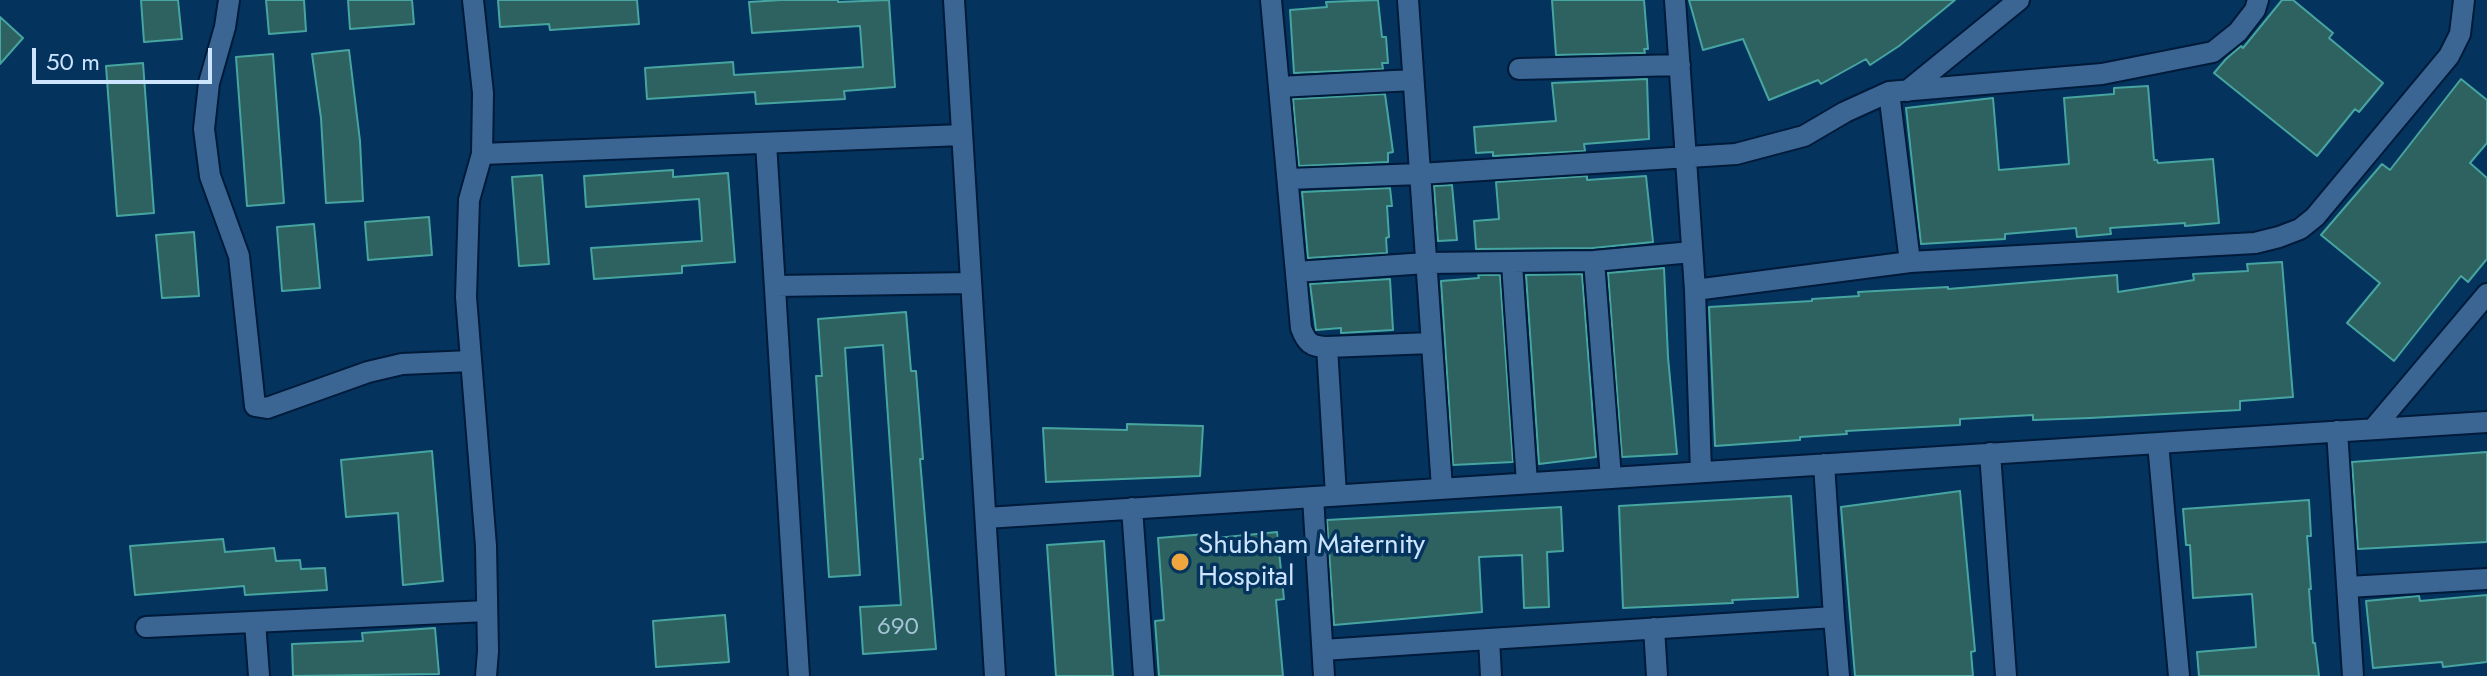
<!DOCTYPE html>
<html>
<head>
<meta charset="utf-8">
<style>
	body { margin:0 }
	#map { position:relative; width:2487px; height:676px; overflow:hidden; background:#04335d; font-family:Jost,sans-serif }
	canvas { display:block }
	.scale { position:absolute; left:32px; top:48px; width:180px; height:36px; box-sizing:border-box; border:4px solid #cde4ff; border-top:0; padding-left:10px; font-size:24px; line-height:28px; white-space:nowrap; color:#cde4ff; -webkit-text-stroke:6px #04335d; paint-order:stroke }
</style>
</head>
<body>
<div id="map">
<canvas width="2487" height="676"></canvas>
<div class="scale">50 m</div>
</div>
<script>
const ctx = document.querySelector('canvas').getContext('2d');
ctx.lineJoin = 'round';
function fillPath(path, color) {
  ctx.fillStyle = color;
  ctx.fill(path, 'evenodd');
}
function strokePath(path, color, width, dash) {
  ctx.strokeStyle = color;
  ctx.lineWidth = width;
  ctx.lineCap = dash ? 'butt' : 'round';
  ctx.setLineDash(dash || []);
  ctx.stroke(path);
}
function label(font, color, halo, rows, align = 'center') {
  ctx.font = font + ' Jost,sans-serif';
  ctx.lineWidth = 7;
  ctx.setLineDash([]);
  ctx.textBaseline = 'middle';
  ctx.strokeStyle = halo;
  ctx.fillStyle = color;
  for (const [text, x, y, turn = 0] of rows) {
    ctx.save();
    ctx.translate(x, y);
    ctx.rotate((+turn || 0) * Math.PI / 180);
    ctx.textAlign = isNaN(turn) ? turn : align;
    if (halo) ctx.strokeText(text, 0, 0);
    ctx.fillText(text, 0, 0);
    ctx.restore();
  }
}
const building = new Path2D(`
	M141 0H178L182 39 144 42Z
	M266 0H304L306 31 269 34Z
	M348 0H412L414 24 350 29Z
	M498 0H637L639 24 550 30 549 24 500 27Z
	M781 0H838V2L889 0 895 87 844 91 845 99 756 104 755 92 647 99 645 68 733 62 734 75 863 67 860 26 752 33 749 2Z
	M1378 0 1382 37H1386L1388 63H1382L1383 69 1294 73 1290 10 1327 7 1326 2Z
	M1552 0H1644L1648 49H1644L1645 53 1556 55Z
	M1689 0H1955L1899 46 1870 65 1866 59 1821 84 1818 80 1769 100 1743 39 1703 50Z
	M2282 0H2293L2333 33 2329 38 2383 83 2359 112 2355 109 2317 156 2214 73 2226 59 2241 46 2243 48Z
	M0 17 23 38 0 64Z
	M349 50 360 141 363 201 326 203 321 118 312 54Z
	M273 54 284 203 247 206 236 57Z
	M143 63 154 213 117 216 106 66Z
	M1647 79 1649 139 1584 144 1585 151 1493 156V152L1476 153 1474 127 1556 121 1552 83Z
	M2461 79 2487 100V143L2470 163 2487 178V259L2468 282 2461 276 2394 361 2347 323 2380 283 2321 235 2382 164 2390 170Z
	M2148 86 2154 160H2157L2158 163 2213 159 2219 223 2185 226V223L2110 228 2111 234 2077 237 2076 228 2005 234V239L1921 244 1906 108 1993 98 1999 170 2069 164 2064 98 2114 94V88Z
	M1385 94 1393 152 1388 153V162L1299 166 1293 99Z
	M673 170V177L728 173 735 262 682 266V273L594 279 591 248 702 241 699 199 586 207 584 176Z
	M542 175 549 264 519 266 512 177Z
	M1587 176V180L1646 176 1653 242 1593 248 1476 249 1474 221 1499 219 1496 182Z
	M1452 185 1457 240 1438 241 1434 186Z
	M1390 188 1392 206H1387L1389 237 1386 238 1387 253 1308 258 1302 192Z
	M429 217 432 255 368 260 365 222Z
	M314 224 320 288 282 291 277 227Z
	M194 232 199 296 162 298 156 235Z
	M2282 262 2293 397 2240 401V410L2090 418 2033 420V415L1960 419V425L1846 431 1847 434 1800 437V440L1715 446 1709 307 1812 301V299L1859 296 1858 292 1948 287V289L2117 275 2118 292 2194 280 2193 274 2248 271 2247 264Z
	M1664 268 1668 357 1677 454 1622 457 1608 273Z
	M1582 274 1596 457 1539 464 1526 275Z
	M1478 275H1500L1513 462 1453 465 1441 281 1479 278Z
	M1390 279 1393 330 1341 333V328L1316 330 1310 284Z
	M906 312 911 371H916L923 459H920L936 649 863 654 860 607 901 605 883 345 845 348 860 575 829 577 816 376H822L818 319Z
	M1127 424 1203 426 1200 476 1046 482 1043 428 1127 430Z
	M432 451 443 581 403 585 398 513 346 517 341 460Z
	M2487 452V542L2358 549 2352 462Z
	M1960 491 1975 651 1971 652 1973 676H1855L1841 507Z
	M1791 496 1798 597 1732 600 1733 603 1623 608 1619 506Z
	M2309 500 2311 536H2307L2311 589H2309L2313 643H2315L2319 676H2199L2197 652 2256 647 2252 594 2193 598 2190 545H2186L2183 509Z
	M1561 507 1563 551 1547 552 1549 607 1524 608 1522 555 1479 557 1482 612 1334 625 1327 520Z
	M1277 532 1284 599 1276 600 1283 676H1159L1155 621 1164 620 1158 538 1206 534V539Z
	M223 539 225 552 274 548 276 561 300 560 301 569 325 568 327 590 245 595 244 586 135 595 130 546Z
	M1104 541 1113 676H1056L1047 545Z
	M2487 595V662L2443 667 2442 662 2373 668 2366 601 2419 596 2420 601Z
	M725 615 729 662 656 667 653 621Z
	M435 628 439 674 293 676 292 644 363 641 362 633Z`);
fillPath(building, '#2d6260');
strokePath(building, '#47a5a1', 2);
const street = new Path2D(`
	M229 0 225 27 209 83 204 129 210 176 239 256 255 406 267 408 368 372 402 364 471 361
	M473 0 483 93 482 154 469 200 466 297 486 546 488 651 486 676
	M954 0 995 676
	M1271 0 1301 328C1306 342 1311 347 1327 347
	M1408 0 1442 488
	M1675 0 1695 290
	M1519 69 1680 65
	M1279 87 1413 80
	M1907 91 2019 0
	M766 143 799 676
	M482 154 962 135
	M1288 179 1420 174 1736 154 1804 136 1845 112 1889 92
	M1594 261 1611 478
	M1910 262 1889 92 2102 74 2213 52 2238 32 2255 10 2258 0
	M1512 264 1527 483
	M1296 272 1426 263 1594 261 1692 252
	M775 286 971 283
	M2373 429 2487 294
	M2337 431 2353 676
	M2158 443 2179 676
	M1990 453 2006 676
	M1824 464 1834 617
	M1701 472 1695 290 1910 262 2255 243 2279 237 2300 229 2315 217 2449 56 2460 34 2464 0
	M1336 495 1327 347 1432 343
	M1313 497 1324 676
	M1132 508 1144 676
	M986 518 2487 422
	M2348 587 2487 579
	M255 622 259 676
	M146 627 487 611
	M1654 628 1657 676
	M1489 639 1834 617 1839 676
	M1323 650 1489 639 1491 676`);
strokePath(street, '#001a39', 24);
strokePath(street, '#3b6694', 20);
for (const [x, y, r, color] of [
	[1180,562,10,"#f0a63f"]
]) {
  const dot = new Path2D();
  dot.arc(x, y, r, 0, 2 * Math.PI);
  ctx.fillStyle = color;
  ctx.fill(dot);
  strokePath(dot, '#04335d', 3);
}
label('24px', '#a5c4d7', null, [
	["690",898,628]
]);
label('28px', '#cde4ff', '#04335d', [
	["Shubham Maternity",1198,546],
	["Hospital",1198,578]
], 'left');
</script>
</body>
</html>
